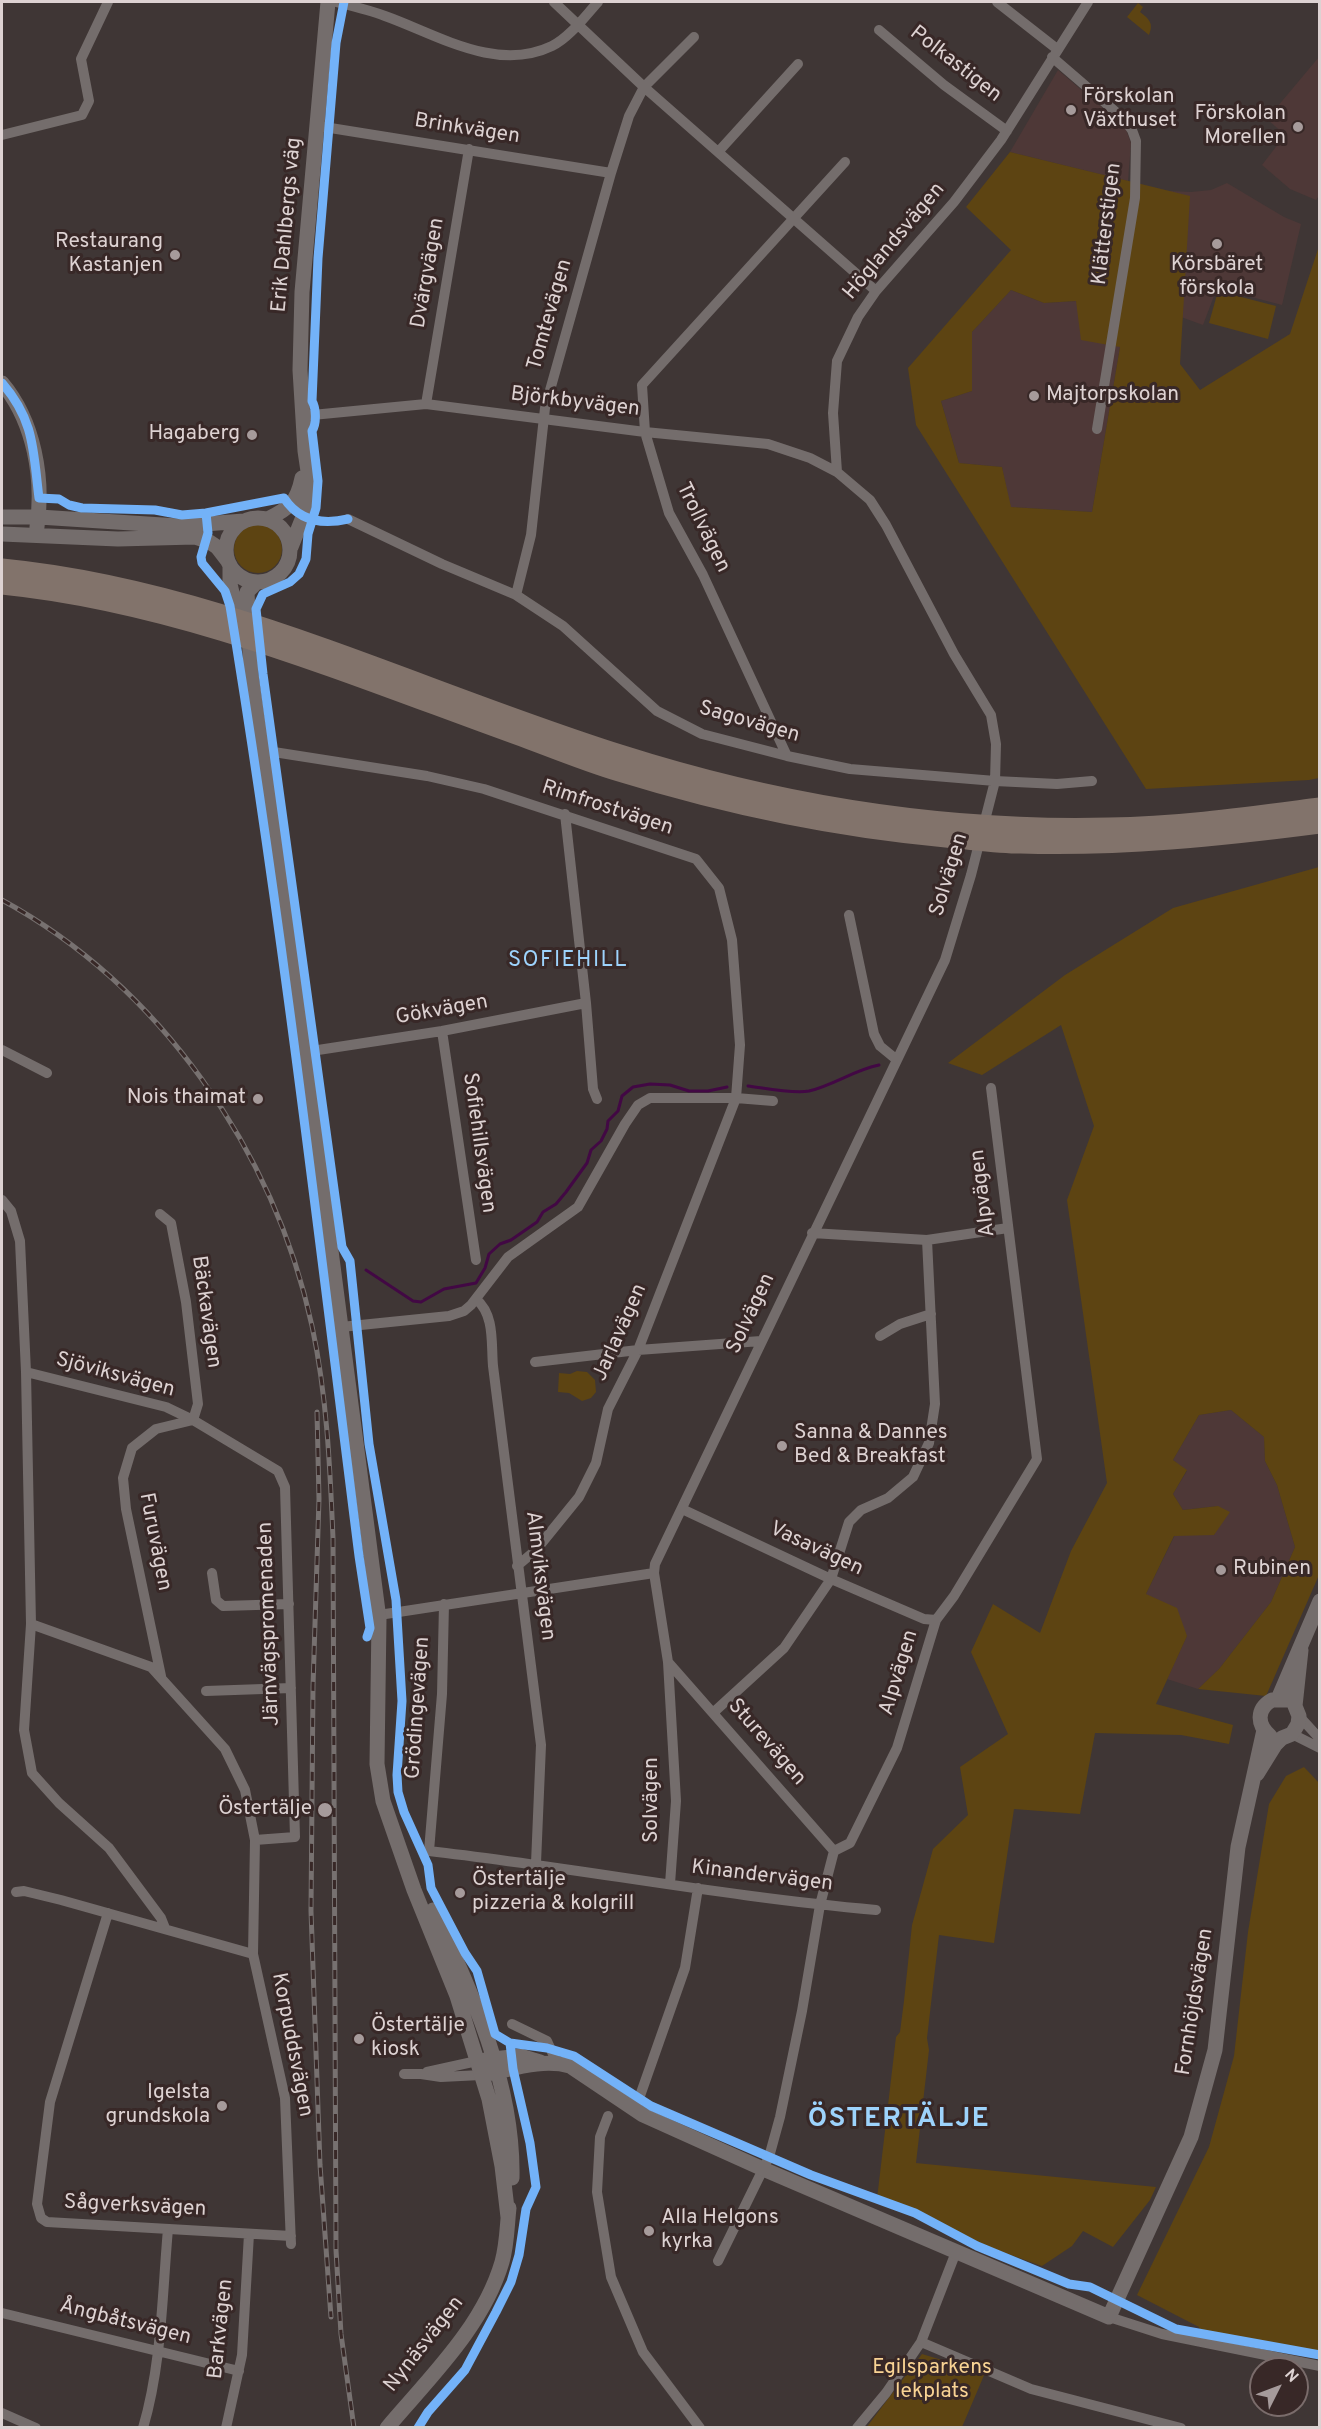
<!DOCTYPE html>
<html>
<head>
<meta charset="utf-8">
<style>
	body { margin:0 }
	#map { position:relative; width:1321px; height:2429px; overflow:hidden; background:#3f3635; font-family:Overpass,sans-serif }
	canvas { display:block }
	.frame { position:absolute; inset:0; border:3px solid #ddd2d2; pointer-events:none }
	.north { position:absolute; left:1249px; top:2357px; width:60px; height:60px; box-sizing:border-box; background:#382827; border:2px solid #7a6c6b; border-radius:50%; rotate:48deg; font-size:16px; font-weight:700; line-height:24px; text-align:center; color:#ddd2d2 }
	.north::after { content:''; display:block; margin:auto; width:21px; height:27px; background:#a69b9b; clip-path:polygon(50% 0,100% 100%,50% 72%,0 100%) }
</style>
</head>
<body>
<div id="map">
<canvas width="1321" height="2429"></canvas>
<div class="frame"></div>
<div class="north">N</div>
</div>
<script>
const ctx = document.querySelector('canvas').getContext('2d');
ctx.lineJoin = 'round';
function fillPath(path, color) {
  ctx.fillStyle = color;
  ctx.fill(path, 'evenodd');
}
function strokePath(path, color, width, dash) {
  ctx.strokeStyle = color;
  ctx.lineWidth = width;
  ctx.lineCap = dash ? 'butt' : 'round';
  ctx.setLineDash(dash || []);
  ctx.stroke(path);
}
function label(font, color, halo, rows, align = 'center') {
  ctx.font = font + ' Overpass,sans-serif';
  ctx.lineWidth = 6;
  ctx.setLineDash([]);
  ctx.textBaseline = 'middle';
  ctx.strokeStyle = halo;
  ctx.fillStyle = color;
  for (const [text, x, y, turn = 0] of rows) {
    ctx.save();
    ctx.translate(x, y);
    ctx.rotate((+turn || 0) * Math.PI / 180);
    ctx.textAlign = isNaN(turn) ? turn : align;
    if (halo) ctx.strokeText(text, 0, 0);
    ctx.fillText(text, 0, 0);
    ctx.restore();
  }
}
fillPath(new Path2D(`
	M1319 57 1320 194 1316 200 1290 189 1262 165 1285 135 1267 119Z
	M1058 70 1125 127 1131 143 1128 181 1010 152Z
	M1227 183 1284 217 1301 224 1282 305 1217 288 1203 325 1129 298 1146 190 1191 192 1211 190Z
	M1011 290 1044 303 1076 301 1120 347 1092 512 1010 507 1002 467 959 463 941 401 972 391V332Z
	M1231 1410 1264 1437 1265 1461 1277 1485 1295 1547 1271 1602 1219 1669 1198 1689 1167 1679 1187 1636 1146 1594 1175 1535H1214L1218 1506 1183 1510 1173 1494 1187 1471 1173 1460 1199 1415Z`), '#4e3837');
fillPath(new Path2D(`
	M1138 3 1143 7 1140 12C1149 19 1154 23 1149 35L1127 17Z
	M1010 152 1190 196 1180 364 1200 390 1290 334 1319 246V778L1309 780 1146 789 916 425 908 368 1011 250 966 207ZM1011 290 1044 303 1076 301 1081 340 1120 347 1092 512 1011 507 1002 467 959 463 941 401 972 391V332Z
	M1218 291 1276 306 1268 339 1209 323Z
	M234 549a24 24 0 1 1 48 0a24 24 0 1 1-48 0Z
	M1319 867V1575L1266 1696 1198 1689 1219 1669 1271 1602 1295 1547 1277 1485 1265 1461 1264 1437 1231 1410 1199 1415 1173 1460 1187 1470 1173 1494 1183 1510 1218 1506 1230 1512 1214 1535 1174 1536 1146 1594 1177 1608 1187 1636 1156 1704 1233 1725 1229 1744 1181 1735 1095 1733 1080 1814 1014 1809 994 1943 939 1935 927 2038 929 2050 916 2163 1156 2187 1150 2200 1113 2247 1083 2231 1072 2246 1042 2266 991 2248 903 2204 877 2199 896 2037 900 2032 904 2001 912 1925 933 1849 968 1815 960 1767 1008 1734 971 1652 993 1604 1040 1633 1071 1551 1107 1483 1067 1200 1094 1126 1061 1025 982 1075 948 1063 1065 975 1173 908Z
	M577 1371 587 1372 595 1380 596 1392 591 1398 582 1401 569 1393 558 1392 559 1373 570 1374Z
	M1304 1767 1320 1784 1319 2351 1200 2330 1199 2327 1137 2295 1209 2147 1234 2056 1248 1932 1269 1804 1286 1776Z
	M922 2354 985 2373 962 2427 866 2428Z`), '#5d4412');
strokePath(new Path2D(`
	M748 1086C764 1088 793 1094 809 1091 834 1085 854 1070 879 1065
	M366 1270 413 1301 421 1302 444 1289 476 1283 485 1268 489 1254 500 1244 511 1240 537 1222 543 1212 556 1204 566 1192 587 1163 591 1150 601 1141 607 1129 608 1121 618 1111 622 1096 633 1087 650 1084 670 1085 689 1091H708L727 1087`), '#420844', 3);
strokePath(new Path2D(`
	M336 2C352 6 369 10 385 16 436 34 496 73 552 46 570 37 585 16 598 2
	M554 2 644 87 876 291
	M997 2 1057 49
	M879 30 944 85 1007 131
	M1052 57 1124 119 1132 130 1136 141 1135 198 1097 429
	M318 126 611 173
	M2 135 82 115 89 101 81 59 108 2
	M719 151 798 64
	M426 404 469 149
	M302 416 426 404 645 432 768 444 810 458 837 472 870 500 886 525 954 654 991 715 996 744 995 781 971 875 945 960 655 1564 654 1573 668 1662 676 1801 670 1884
	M837 472 833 413 837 361 858 317 876 291 954 202 1001 140 1088 2
	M348 519 442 564 516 595 563 626 657 711 702 734 787 756 850 769 995 781 1057 784 1092 781
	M516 595 531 535 545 408 611 173 629 116 644 87 694 37
	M261 750 427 776 484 789 696 859 719 888 732 940 740 1045 736 1098 638 1350 608 1409 596 1463 579 1497 536 1550 517 1566
	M787 756 703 575 669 513 645 432 642 385 845 162
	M565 814 586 1003 593 1089 597 1099
	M849 915 874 1034 880 1046 897 1060
	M442 1031 476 1260
	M2 1050 47 1073
	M305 1052 442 1031 586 1003
	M2 1200 11 1211 20 1241 26 1372 31 1624 24 1730 32 1773 59 1803 109 1848 161 1918 165 1928
	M160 1214 171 1223 186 1302 198 1404 193 1420
	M812 1233 927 1240 1008 1228
	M476 1299C495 1315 491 1343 493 1366L541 1745 536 1863
	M341 1327 449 1316 464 1311 471 1305 508 1257 578 1207 625 1124 638 1105 650 1098H736L773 1101
	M880 1336 900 1324 931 1314
	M535 1362 638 1350 761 1341
	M26 1372 166 1407 193 1420 278 1471 285 1487 295 1837 255 1840
	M682 1509 831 1579 924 1619 936 1620
	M212 1573 216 1600 223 1606 289 1604
	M444 1604 442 1694 429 1851C578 1868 726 1897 876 1910
	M379 1615 654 1573
	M31 1624 151 1667 225 1749 245 1790 255 1840 253 1954 285 2098 291 2244
	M668 1662 834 1851
	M161 1676 126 1509 123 1478 132 1448 156 1429 193 1420
	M206 1691 291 1688
	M714 1712 784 1648 831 1579 849 1522 861 1510 888 1498 913 1477 929 1443 935 1404 927 1240
	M1299 1716 1320 1739
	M1292 1734 1320 1748
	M16 1892 24 1891 61 1900 253 1954
	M108 1913 50 2102 37 2204 41 2218 47 2222 291 2236
	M512 2024 547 2041 557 2063
	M427 2072 477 2061
	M404 2074H421L441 2077 481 2075
	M635 2110 685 1968 698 1888
	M608 2116 600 2137 597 2192 611 2277 643 2352 700 2428
	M718 2261 769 2157 780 2117 802 2011 820 1905 834 1851 850 1843 897 1748 936 1620 954 1596 1037 1459 991 1088
	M2 2313 239 2371
	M1109 2317 1162 2334 1320 2366
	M921 2342 1031 2389 1181 2428
	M2 2413 36 2428
	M143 2428C162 2363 162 2296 168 2229
	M226 2428 242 2355 249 2234
	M857 2428 886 2393 921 2342 956 2252`), '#746d6c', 10);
strokePath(new Path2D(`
	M2 383C34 421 44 478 37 527
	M2 517H39L178 526 244 521
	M226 550a32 32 0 1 1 64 0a32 32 0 1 1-64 0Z
	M268 519C289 508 297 503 302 478
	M2 534 118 539 195 537 208 541 217 547 227 560
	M291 547 303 517 310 485 305 451 300 370 302 292 328 2
	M230 565V584L240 627
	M257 582 247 592 251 674 290 936 379 1619 377 1764 383 1801 414 1890 457 1996 489 2099 502 2166 508 2217
	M1278 1699 1320 1601
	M1270 1736C1257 1725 1256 1709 1272 1700H1287
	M1257 1774 1275 1745 1282 1738 1292 1734 1298 1724 1299 1716 1295 1706 1301 1650
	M433 1910C472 1993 514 2084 512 2178
	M485 2060 520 2056 540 2062
	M481 2075C510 2070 541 2058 570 2066L643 2115 763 2169 1109 2317 1191 2137 1215 2050 1238 1847 1264 1730
	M387 2428C429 2378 483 2327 502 2262 507 2245 507 2226 509 2208`), '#746d6c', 15);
strokePath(new Path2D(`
	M2 569C218 590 414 690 620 755 777 805 944 832 1109 828 1180 827 1250 817 1320 808
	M2 584C183 602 359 678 530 739 559 750 589 762 619 771 726 804 835 827 946 837 971 839 996 843 1021 843 1121 846 1220 836 1320 823`), '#82736b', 21);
const rail = new Path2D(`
	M2 900C161 987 274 1151 312 1326 327 1396 330 1467 333 1538L336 2250 341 2334 354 2428
	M317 1412 319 1499 313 1686 311 1911 320 2165 331 2317`);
strokePath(rail, '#777170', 5);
strokePath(rail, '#382827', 3, [9]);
strokePath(new Path2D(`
	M344 2 336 43 318 258 312 401C316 408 317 423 312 431L318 481 316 508 308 534 306 559 299 574 290 582 263 594 256 609 263 674 342 1247 350 1261 369 1444 396 1600 402 1701 397 1775 398 1792 404 1812 428 1865 431 1888 465 1953 477 1971 495 2034 510 2043 547 2048 574 2056 651 2106 811 2175 915 2213 977 2246 1069 2284 1090 2287 1176 2329 1320 2355
	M2 383C35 421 33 451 39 498L59 499 69 505 82 508 155 510 182 515 206 513 284 498C299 521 322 525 348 519
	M206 513 208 533 201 557 202 563 225 591 230 606C282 922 319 1239 359 1556L370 1628 367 1637
	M418 2428 428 2412 465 2370 496 2312 511 2282 519 2255 526 2209 536 2187 530 2143 513 2069 510 2043`), '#73b2f8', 9);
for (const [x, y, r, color] of [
	[1071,110,6,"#a69b9b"],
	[1298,127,6,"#a69b9b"],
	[1217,244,6,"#a69b9b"],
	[175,255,6,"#a69b9b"],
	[1034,396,6,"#a69b9b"],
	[252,435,6,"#a69b9b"],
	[258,1099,6,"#a69b9b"],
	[782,1446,6,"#a69b9b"],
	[1221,1570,6,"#a69b9b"],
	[325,1810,8,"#a69b9b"],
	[460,1893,6,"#a69b9b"],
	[359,2039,6,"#a69b9b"],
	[222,2106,6,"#a69b9b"],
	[649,2231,6,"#a69b9b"]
]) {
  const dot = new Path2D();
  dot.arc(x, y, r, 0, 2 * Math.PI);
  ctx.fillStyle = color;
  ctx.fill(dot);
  strokePath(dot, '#382827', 2);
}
label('21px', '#ddd2d2', '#382827', [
	["Polkastigen",955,65,38],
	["Brinkvägen",467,130,9],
	["Klätterstigen",1108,224,-83],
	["Erik Dahlbergs väg",288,225,-85],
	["Höglandsvägen",895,242,-50],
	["Dvärgvägen",429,273,-80],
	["Tomtevägen",551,315,-74],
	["Björkbyvägen",575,403,7],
	["Trollvägen",702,528,64],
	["Sagovägen",749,723,16],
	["Rimfrostvägen",607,809,18],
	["Solvägen",950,875,-73],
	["Gökvägen",442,1011,-10],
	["Sofiehillsvägen",478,1143,82],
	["Alpvägen",984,1193,-97],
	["Bäckavägen",205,1312,82],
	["Solvägen",752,1314,-65],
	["Jarlavägen",621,1333,-66],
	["Sjöviksvägen",115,1376,15],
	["Furuvägen",154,1542,79],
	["Vasavägen",816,1550,25],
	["Almviksvägen",539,1576,83],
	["Järnvägspromenaden",270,1624,-92],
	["Alpvägen",900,1673,-73],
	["Grödingevägen",419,1708,-86],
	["Sturevägen",766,1743,49],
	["Solvägen",653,1800,-90],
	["Kinandervägen",762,1877,7],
	["Fornhöjdsvägen",1196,2002,-81],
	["Korpuddsvägen",291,2045,79],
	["Sågverksvägen",135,2207,3],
	["Ångbåtsvägen",125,2323,14],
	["Barkvägen",222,2329,-84],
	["Nynäsvägen",425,2345,-52]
]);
label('21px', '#ddd2d2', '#382827', [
	["Förskolan",1083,98],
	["Växthuset",1083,122],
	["Förskolan",1286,115,"right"],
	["Morellen",1286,139,"right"],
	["Restaurang",163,243,"right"],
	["Kastanjen",163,267,"right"],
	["Körsbäret",1217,266,"center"],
	["förskola",1217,290,"center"],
	["Majtorpskolan",1046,396],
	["Hagaberg",240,435,"right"],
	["Nois thaimat",246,1099,"right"],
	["Sanna & Dannes",794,1434],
	["Bed & Breakfast",794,1458],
	["Rubinen",1233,1570],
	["Östertälje",312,1810,"right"],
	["Östertälje",472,1881],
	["pizzeria & kolgrill",472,1905],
	["Östertälje",371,2027],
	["kiosk",371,2051],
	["Igelsta",210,2094,"right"],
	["grundskola",210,2118,"right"],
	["Alla Helgons",661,2219],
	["kyrka",661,2243]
], 'left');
label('21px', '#f9d394', '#382827', [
	["Egilsparkens",932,2369],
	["lekplats",932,2393]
]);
ctx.letterSpacing = '1.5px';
label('22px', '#9dd3fc', '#382827', [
	["SOFIEHILL",568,962]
]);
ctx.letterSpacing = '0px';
ctx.letterSpacing = '1.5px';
label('bold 27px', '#9dd3fc', '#382827', [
	["ÖSTERTÄLJE",899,2121]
]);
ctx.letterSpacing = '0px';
</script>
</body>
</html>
